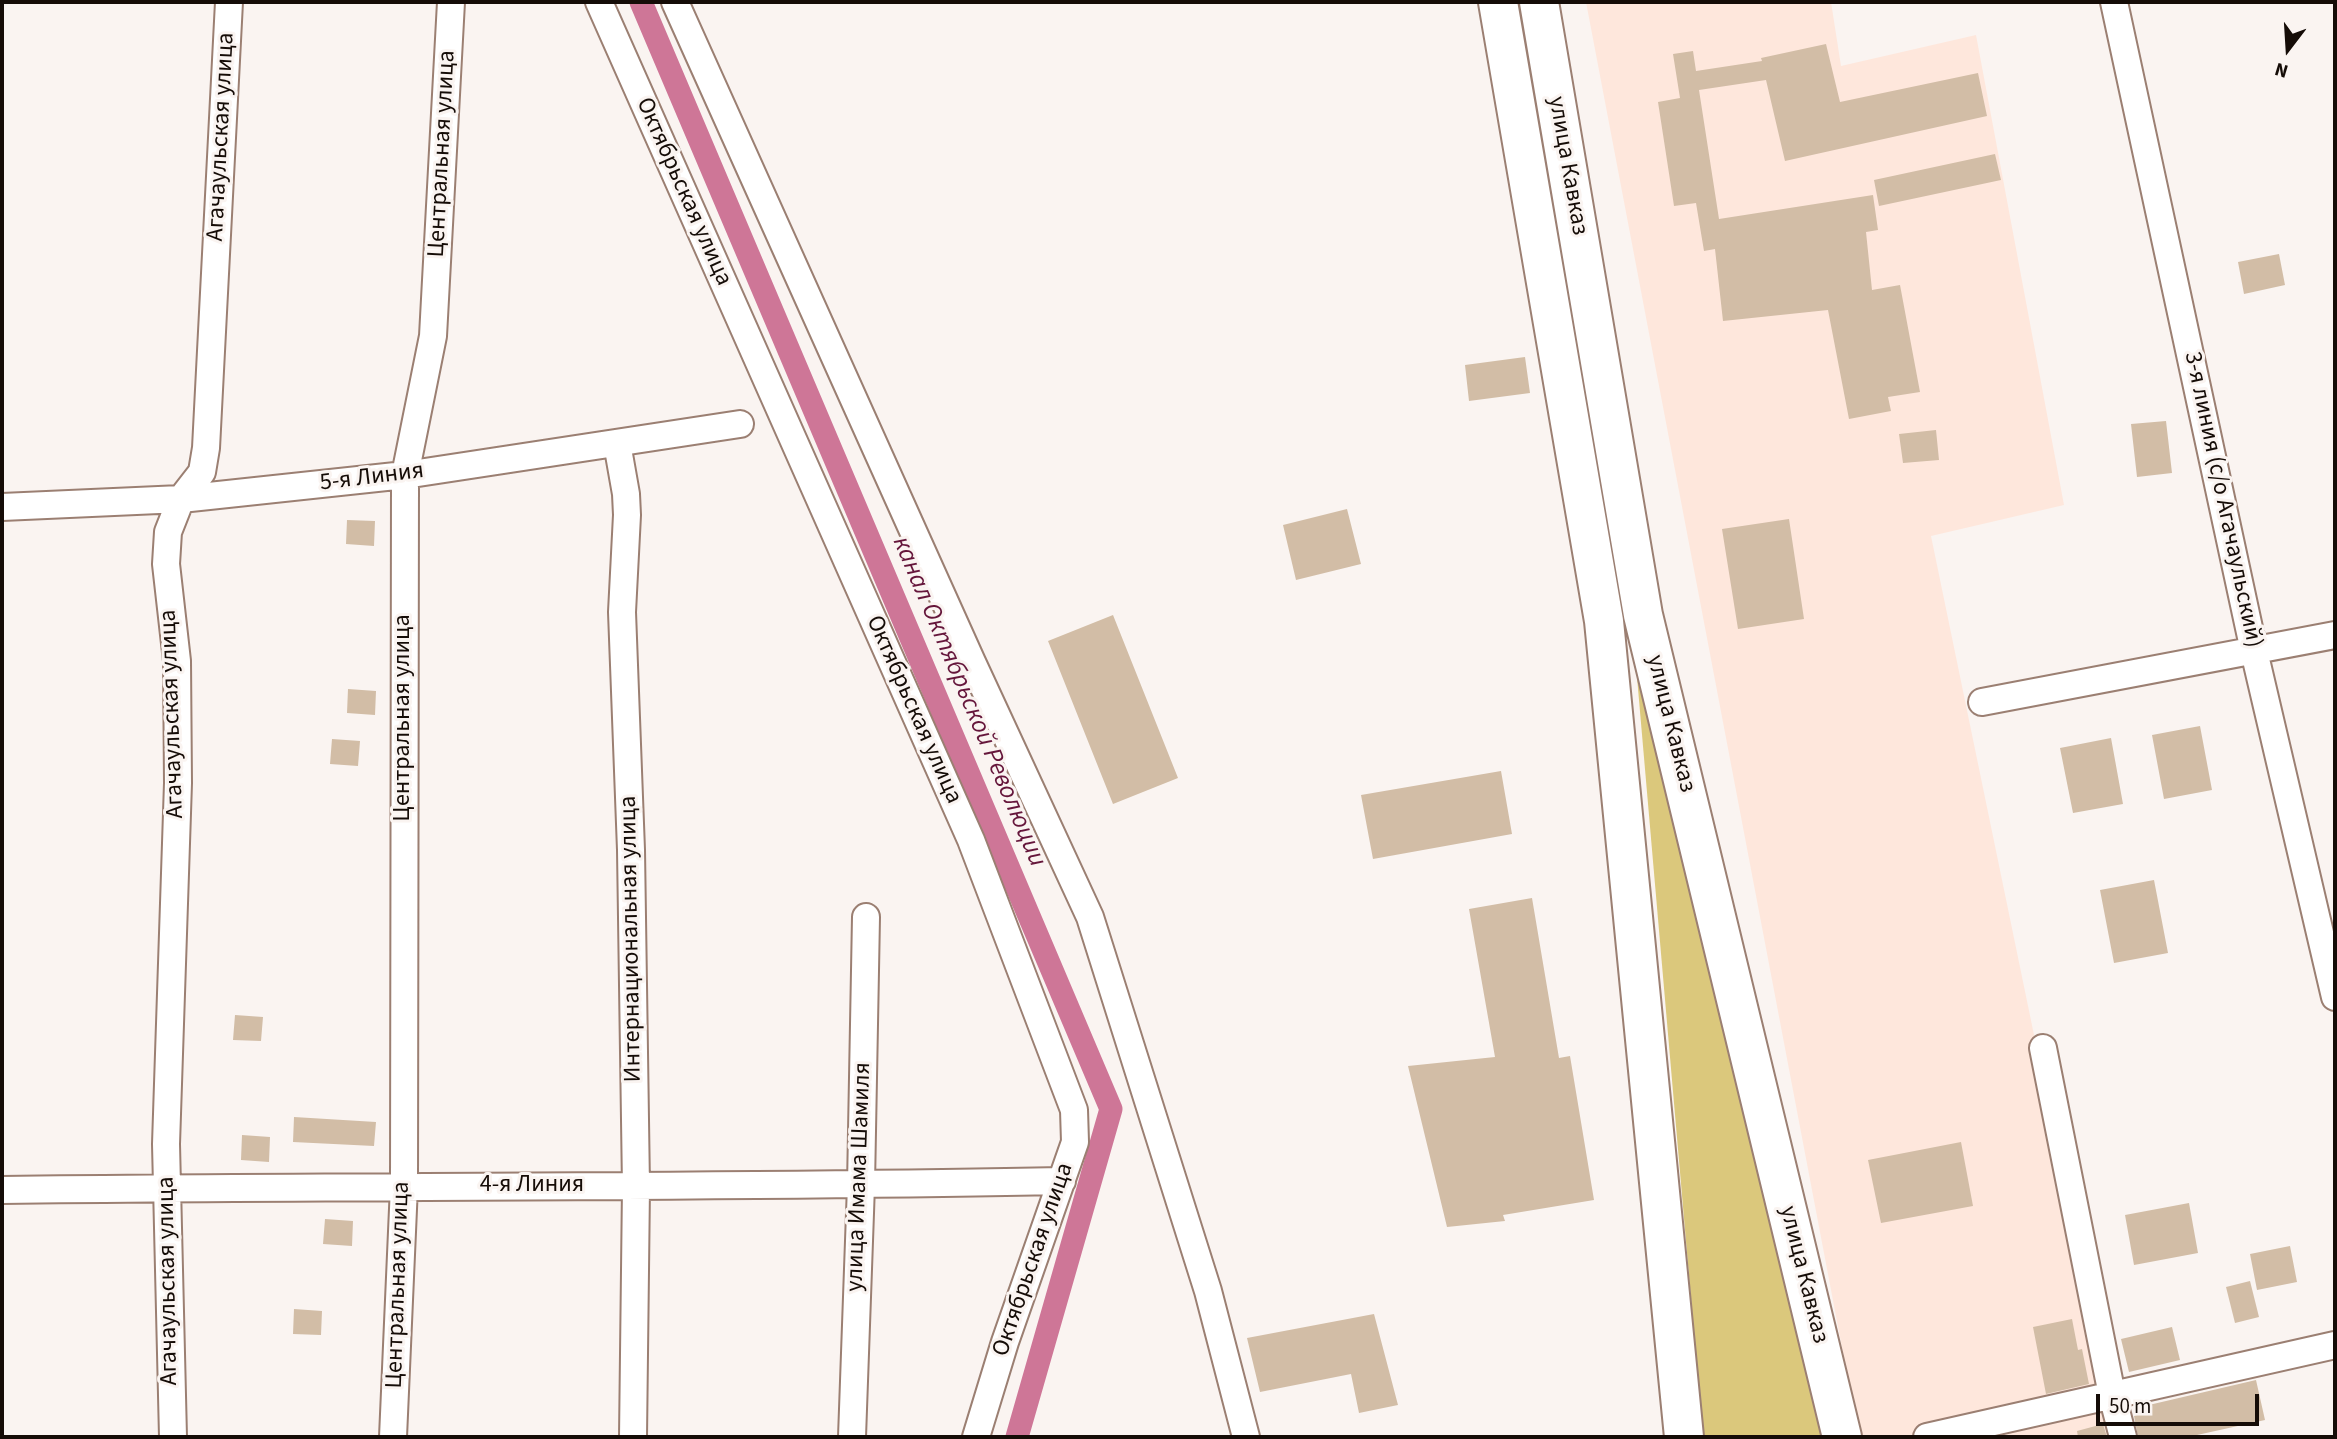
<!DOCTYPE html>
<html>
<head>
<meta charset="utf-8">
<style>
	body { margin:0 }
	#map { position:relative; width:2337px; height:1439px; overflow:hidden; background:#faf4f1; font-family:"Source Sans 3",sans-serif }
	canvas { display:block }
	.frame { position:absolute; inset:0; border:4px solid #150c07; pointer-events:none }
	.north { position:absolute; left:2253px; top:14px; width:70px; height:70px; -webkit-text-stroke:5px #faf4f1; paint-order:stroke; rotate:197deg; font-size:19px; font-weight:700; line-height:28px; text-align:center; color:#150c07 }
	.north::after { content:''; display:block; margin:auto; width:24px; height:32px; background:#150c07; clip-path:polygon(50% 0,100% 100%,50% 72%,0 100%) }
	.scale { position:absolute; left:2096px; top:1394px; width:163px; height:32px; box-sizing:border-box; border:4px solid #150c07; border-top:0; padding-left:9px; font-size:21px; line-height:24px; white-space:nowrap; color:#150c07; -webkit-text-stroke:5px #faf4f1; paint-order:stroke }
</style>
</head>
<body>
<div id="map">
<canvas width="2337" height="1439"></canvas>
<div class="frame"></div>
<div class="north">N</div>
<div class="scale">50 m</div>
</div>
<script>
const ctx = document.querySelector('canvas').getContext('2d');
ctx.lineJoin = 'round';
function fillPath(path, color) {
  ctx.fillStyle = color;
  ctx.fill(path, 'evenodd');
}
function strokePath(path, color, width, dash) {
  ctx.strokeStyle = color;
  ctx.lineWidth = width;
  ctx.lineCap = dash ? 'butt' : 'round';
  ctx.setLineDash(dash || []);
  ctx.stroke(path);
}
function label(font, color, halo, rows, align = 'center') {
  ctx.font = font + ' "Source Sans 3",sans-serif';
  ctx.lineWidth = 6;
  ctx.setLineDash([]);
  ctx.textBaseline = 'middle';
  ctx.strokeStyle = halo;
  ctx.fillStyle = color;
  for (const [text, x, y, turn = 0] of rows) {
    ctx.save();
    ctx.translate(x, y);
    ctx.rotate((+turn || 0) * Math.PI / 180);
    ctx.textAlign = isNaN(turn) ? turn : align;
    if (halo) ctx.strokeText(text, 0, 0);
    ctx.fillText(text, 0, 0);
    ctx.restore();
  }
}
fillPath(new Path2D(`
	M1586 2H1831L1841 66 1976 35 2064 505 1931 536 2117 1437H1859Z`), '#fee7dc');
fillPath(new Path2D(`
	M1637 677 1825 1437H1703Z`), '#dbc87c');
strokePath(new Path2D(`
	M641 2 1111 1109 1017 1437`), '#ce7697', 23);
fillPath(new Path2D(`
	M1826 44 1840 102 1978 73 1987 116 1785 161 1766 80 1699 90 1719 219 1873 195 1878 230 1866 232 1872 290 1900 285 1920 392 1888 397 1891 411 1849 419 1828 310 1723 321 1715 249 1704 251 1696 203 1674 206 1658 102 1680 98 1673 54 1693 51 1696 71 1762 61 1761 58Z
	M1995 154 2001 180 1879 206 1874 180Z
	M2279 254 2285 285 2244 294 2238 262Z
	M1525 357 1530 393 1469 401 1465 365Z
	M2166 421 2172 473 2137 477 2131 424Z
	M1936 430 1939 460 1903 463 1899 434Z
	M1347 509 1361 564 1296 580 1283 525Z
	M1789 519 1804 619 1738 629 1722 529Z
	M347 520 375 521 374 546 346 544Z
	M1113 615 1178 778 1113 804 1048 641Z
	M348 689 376 691 375 715 347 713Z
	M2200 726 2212 790 2164 799 2152 735Z
	M2111 738 2123 804 2073 813 2060 748Z
	M332 739 360 741 358 766 330 764Z
	M1501 771 1512 834 1373 859 1361 795Z
	M2154 880 2168 953 2114 963 2100 890Z
	M1532 898 1559 1058 1570 1056 1594 1200 1503 1215 1505 1221 1447 1227 1408 1066 1495 1057 1469 909Z
	M235 1015 263 1017 261 1041 233 1040Z
	M294 1117 376 1122 374 1146 293 1142Z
	M242 1135 270 1137 269 1162 241 1160Z
	M1961 1142 1973 1206 1881 1223 1868 1160Z
	M2189 1203 2198 1253 2134 1265 2125 1215Z
	M325 1219 353 1221 352 1246 323 1244Z
	M2290 1246 2297 1282 2257 1290 2250 1254Z
	M2250 1281 2259 1317 2235 1323 2226 1287Z
	M294 1309 322 1311 321 1335 293 1334Z
	M1374 1314 1398 1405 1359 1413 1351 1374 1260 1392 1247 1338Z
	M2072 1319 2078 1350 2082 1349 2089 1384 2046 1394 2033 1327Z
	M2172 1327 2180 1360 2129 1372 2121 1339Z
	M2256 1380 2265 1420 2188 1437H2138L2134 1416 2137 1415 2136 1408Z
	M2103 1424 2107 1437H2078L2077 1431Z`), '#d2bda6');
const minor = new Path2D(`
	M599 2 971 840 1074 1110 1075 1142 1005 1342 976 1437
	M675 2 972 662 1090 917 1208 1291 1246 1437
	M2114 2 2254 651 2335 997
	M617 443 626 494 627 515 622 612 631 850 636 1187 633 1437
	M2 507 181 499 405 475 740 424
	M1982 702 2335 635
	M2043 1048 2112 1395 2123 1437
	M2 1190C355 1186 709 1188 1062 1181
	M173 1437 166 1144 178 783 177 661 166 564 168 532 181 499 202 472 206 448 229 2
	M393 1437 404 1186 405 475 433 336 451 2
	M852 1437 861 1185 866 917
	M1927 1437 2335 1345`);
const highway = new Path2D(`
	M1498 2 1604 621 1684 1437
	M1539 2 1643 615 1842 1437`);
strokePath(minor, '#9b7f72', 30);
strokePath(highway, '#9b7f72', 42);
strokePath(minor, '#fff', 26);
strokePath(highway, '#fff', 38);
label('24px', '#150c07', '#faf4f1', [
	["Агачаульская улица",222,137,-87],
	["Центральная улица",443,154,-87],
	["улица Кавказ",1567,166,80],
	["Октябрьская улица",683,192,66],
	["5-я Линия",372,478,-7],
	["3-я линия (с/о Агачаульский)",2222,500,78],
	["Октябрьская улица",913,710,66],
	["Агачаульская улица",173,714,-92],
	["Центральная улица",404,718,-90],
	["улица Кавказ",1670,724,76],
	["Интернациональная улица",632,939,-91],
	["улица Имама Шамиля",860,1177,-88],
	["4-я Линия",532,1186],
	["Октябрьская улица",1034,1260,-71],
	["улица Кавказ",1803,1275,76],
	["Агачаульская улица",169,1281,-91],
	["Центральная улица",399,1285,-88]
]);
label('italic 26px', '#65163b', '#faf4f1', [
	["канал Октябрьской Революции",968,702,67]
]);
</script>
</body>
</html>
